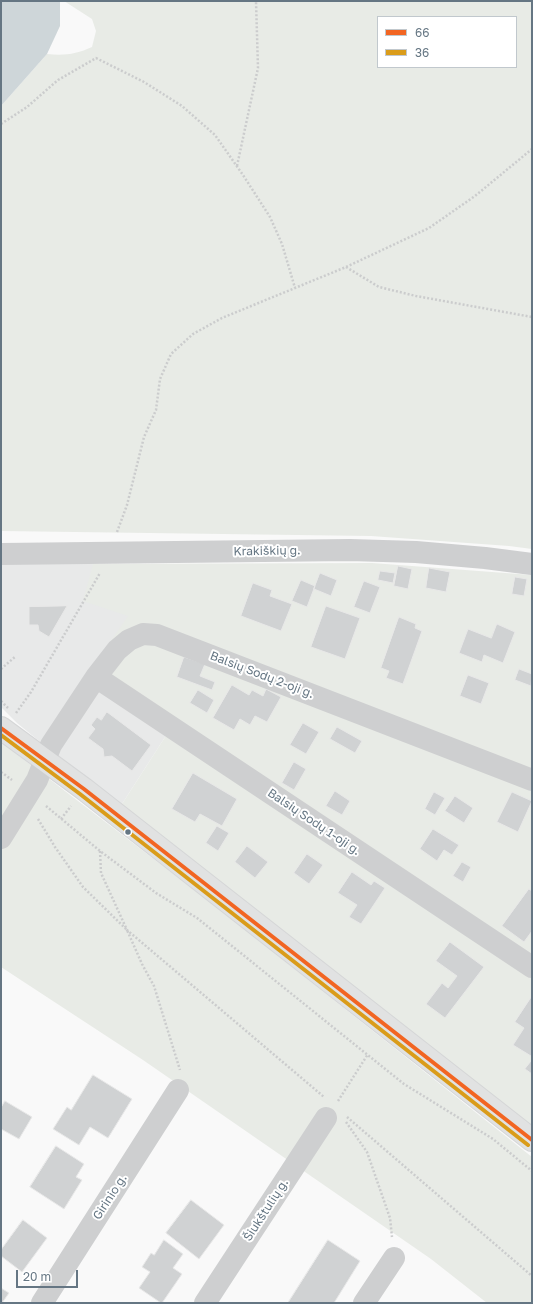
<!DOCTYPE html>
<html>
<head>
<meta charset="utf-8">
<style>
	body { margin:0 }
	#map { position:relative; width:533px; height:1304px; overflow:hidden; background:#f9f9f9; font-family:"Golos Text",sans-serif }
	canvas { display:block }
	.frame { position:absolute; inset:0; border:2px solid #657683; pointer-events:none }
	.legend { position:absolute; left:377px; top:16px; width:140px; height:52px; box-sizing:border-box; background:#fff; border:1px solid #c1c8cd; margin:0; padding:5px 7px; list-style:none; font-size:12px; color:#657683 }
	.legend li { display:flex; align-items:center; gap:8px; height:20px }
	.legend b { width:20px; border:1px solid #c1c8cd }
	.scale { position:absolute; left:16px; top:1270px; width:62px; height:18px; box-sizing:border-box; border:2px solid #657683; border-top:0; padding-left:5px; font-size:12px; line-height:14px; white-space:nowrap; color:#657683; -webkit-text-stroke:3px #fff; paint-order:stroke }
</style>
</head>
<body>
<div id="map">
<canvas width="533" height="1304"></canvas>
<div class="frame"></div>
<ul class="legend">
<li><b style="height:5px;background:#f26522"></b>66</li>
<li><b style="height:5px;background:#da9c1a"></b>36</li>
</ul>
<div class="scale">20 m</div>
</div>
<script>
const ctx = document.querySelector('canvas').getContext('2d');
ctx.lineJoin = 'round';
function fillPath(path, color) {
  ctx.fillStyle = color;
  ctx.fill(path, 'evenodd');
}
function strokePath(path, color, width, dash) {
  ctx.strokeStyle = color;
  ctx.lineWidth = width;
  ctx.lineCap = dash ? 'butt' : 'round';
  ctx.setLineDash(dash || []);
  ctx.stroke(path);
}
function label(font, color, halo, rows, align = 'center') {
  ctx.font = font + ' "Golos Text",sans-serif';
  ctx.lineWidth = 4;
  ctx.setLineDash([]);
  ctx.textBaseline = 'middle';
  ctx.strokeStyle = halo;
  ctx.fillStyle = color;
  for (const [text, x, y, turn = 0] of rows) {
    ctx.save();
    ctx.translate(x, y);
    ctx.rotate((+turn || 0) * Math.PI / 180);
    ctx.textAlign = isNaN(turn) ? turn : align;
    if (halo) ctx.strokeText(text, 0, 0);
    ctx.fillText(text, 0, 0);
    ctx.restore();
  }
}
fillPath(new Path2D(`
	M1 561 93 564 129 616 167 734 120 807 17 723 1 707Z`), '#e8e9e9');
fillPath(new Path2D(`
	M64 1H532V549L509 546 371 536 1 531V106L47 54C64 56 77 54 92 47L96 31 92 19ZM378 17H516V67H378Z
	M372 563 532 575V1129L120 807 167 734 88 675 128 616 83 601 93 564Z
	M1 742 219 909 532 1157V1303H487L431 1259 143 1060 1 967Z`), '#e8ebe6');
fillPath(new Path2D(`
	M1 1H60V26L47 54 1 106Z`), '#ced6d9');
const building = new Path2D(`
	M398 566 412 569 408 589 394 586Z
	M429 568 450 572 446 592 426 588Z
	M380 571 395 573 393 583 378 580Z
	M320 573 337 580 331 596 314 589Z
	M515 577 527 579 524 596 512 594Z
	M301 580 315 586 307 607 292 601Z
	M364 581 380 587 370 613 354 607Z
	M253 583 272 590 270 596 292 604 281 631 241 616Z
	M67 606 49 637 39 631 38 625H29V607Z
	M326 606 360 618 345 659 311 647Z
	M399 617 416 624 415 628 422 631 403 684 386 678 389 671 381 668Z
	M497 624 515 632 503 663 484 655 482 662 459 653 468 629 491 638Z
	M184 657 205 664 200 676 215 682 212 690 177 677Z
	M519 669 532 674 531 686 515 680Z
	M468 675 489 683 481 704 460 696Z
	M232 685 249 695 252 690 263 696 266 689 281 697 267 722 255 716 250 725 240 719 234 730 213 718Z
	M198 690 214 700 207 713 190 703Z
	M107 712 151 745 132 771 112 756 104 757 103 749 88 738 95 729 91 725 97 717 101 720Z
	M303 723 319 732 306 754 290 745Z
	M337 727 362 741 355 753 330 739Z
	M294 762 306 769 294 790 282 783Z
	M193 773 237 799 222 826 200 814 195 822 172 809Z
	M335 791 350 801 342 815 326 806Z
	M434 792 445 798 435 815 425 809Z
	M512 792 532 801 518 832 497 822Z
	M455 796 473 808 464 823 445 811Z
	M217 826 229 833 218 851 206 843Z
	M433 829 459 845 452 855 444 850 437 861 420 849Z
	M247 846 268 862 255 878 235 862Z
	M307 854 323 865 309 884 294 873Z
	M462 862 471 867 463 882 453 876Z
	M352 872 371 885 374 881 385 888 361 924 349 917 357 905 338 893Z
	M529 889 532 891V931L524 942 502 926Z
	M450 942 484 967 445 1018 426 1004 442 983 448 988 457 976 436 961Z
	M532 996V1054L531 1056 513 1045 524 1028 515 1022Z
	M532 1060V1074L525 1069Z
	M93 1075 132 1099 108 1138 90 1127 79 1145 53 1129 67 1107 71 1110Z
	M5 1101 32 1117 19 1139 1 1129V1108Z
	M56 1146 84 1164 76 1177 82 1180 64 1209 30 1187Z
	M191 1200 224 1225 199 1259 166 1233Z
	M23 1220 47 1238 22 1272 1 1256V1250Z
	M164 1240 183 1254 173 1268 182 1274 162 1303H161L139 1288 150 1272 142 1267 151 1253 154 1255Z
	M328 1240 360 1261 334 1303H288Z
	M1 1288 9 1293 2 1303H1Z`);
fillPath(building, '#d0d2d3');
strokePath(building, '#e8e8e8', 1);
const secondary = new Path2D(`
	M1 728 84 789 532 1140`);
strokePath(secondary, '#d5d6d7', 24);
strokePath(new Path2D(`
	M1 124 27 107 58 80 96 58 144 82 182 106 215 135 243 175 270 217 282 244 295 288
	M237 166 258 68 256 1
	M346 267 379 287 416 296 532 317
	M117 532 127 505 144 437 156 410 160 379 171 354 193 334 222 318 346 267 429 228 475 196 532 149
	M1 669 16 656
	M1 701 8 708
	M16 713 31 692 100 573
	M1 772 12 780
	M46 806 100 851 156 893 197 918 404 1084 493 1139 532 1171
	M38 819 55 847 83 887 127 930 142 964 154 986 180 1070
	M61 819 71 806
	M100 851 101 873 127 930 324 1097
	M338 1101 368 1054
	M347 1117 532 1276
	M346 1122 367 1152 390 1218 392 1237`), '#cbcccd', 2.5, [2, 2]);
strokePath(new Path2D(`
	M1 554 350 550 416 552 485 558 532 564
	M96 677 532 967
	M1 838 37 780 51 745 96 677 117 650 129 640 143 634 157 635 532 780
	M42 1303 178 1090
	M205 1303 326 1118
	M364 1303 394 1258`), '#cecfd0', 22);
strokePath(secondary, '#e1e2e2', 22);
strokePath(new Path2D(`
	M1 728 84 789 532 1140`), '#f26522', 4);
strokePath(new Path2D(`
	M1 735 80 794 528 1145`), '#da9c1a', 4);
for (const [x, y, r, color] of [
	[128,832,3.5,"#657683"]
]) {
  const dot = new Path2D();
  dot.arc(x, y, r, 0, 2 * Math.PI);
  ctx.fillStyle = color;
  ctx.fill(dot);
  strokePath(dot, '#fff', 1.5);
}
label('12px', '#657683', '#fff', [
	["Krakiškių g.",267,551,-1],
	["Balsių Sodų 2-oji g.",262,675,21],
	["Balsių Sodų 1-oji g.",314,822,34],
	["Girinio g.",110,1197,-57],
	["Šiukštulių g.",266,1210,-57]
]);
</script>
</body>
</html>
